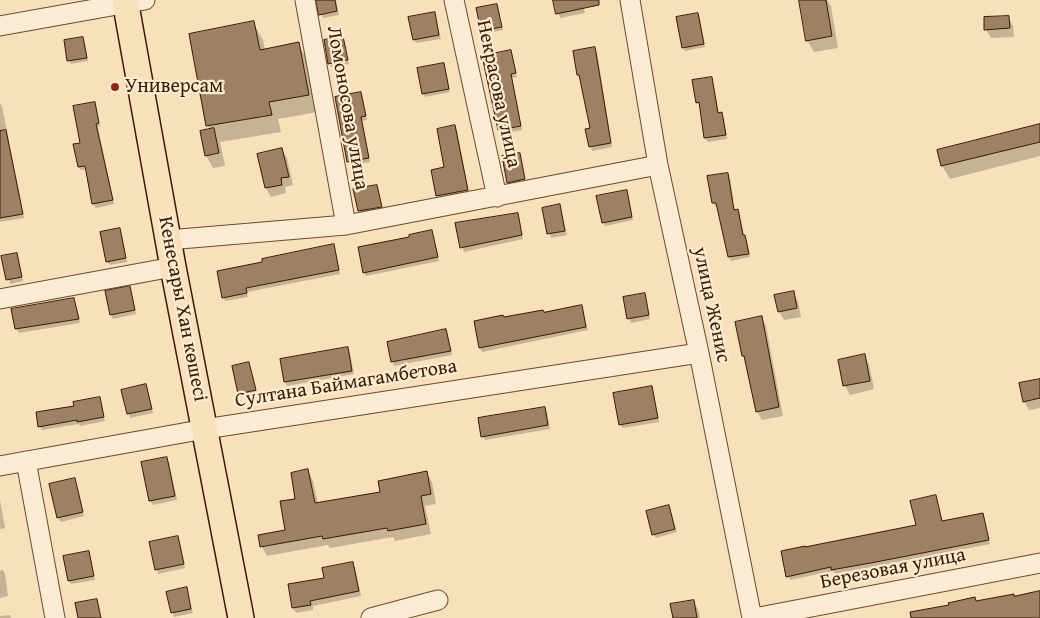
<!DOCTYPE html>
<html>
<head>
<meta charset="utf-8">
<style>
	body { margin:0 }
	canvas { display:block; background:#f7e0ba }
</style>
</head>
<body>
<canvas width="1040" height="618"></canvas>
<script>
const ctx = document.querySelector('canvas').getContext('2d');
ctx.lineJoin = 'round';
function fillPath(path, color) {
  ctx.fillStyle = color;
  ctx.fill(path, 'evenodd');
}
function strokePath(path, color, width, dash) {
  ctx.strokeStyle = color;
  ctx.lineWidth = width;
  ctx.lineCap = dash ? 'butt' : 'round';
  ctx.setLineDash(dash || []);
  ctx.stroke(path);
}
function label(font, color, halo, rows, align = 'center') {
  ctx.font = font + ' "Gentium Book Plus",serif';
  ctx.lineWidth = 4.5;
  ctx.setLineDash([]);
  ctx.textBaseline = 'middle';
  ctx.strokeStyle = halo;
  ctx.fillStyle = color;
  for (const [text, x, y, turn = 0] of rows) {
    ctx.save();
    ctx.translate(x, y);
    ctx.rotate((+turn || 0) * Math.PI / 180);
    ctx.textAlign = isNaN(turn) ? turn : align;
    if (halo) ctx.strokeText(text, 0, 0);
    ctx.fillText(text, 0, 0);
    ctx.restore();
  }
}
fillPath(new Path2D(`
	M318 0H336L339 15 323 18Z
	M555 0H582L585 13 560 18Z
	M800 0H827L831 6 838 48 814 52 807 40Z
	M497 6 503 30 484 34 482 30Z
	M434 13 441 39 416 43 414 39Z
	M698 14 700 18 705 47 685 51 683 47Z
	M1008 17 1013 26 1014 37 991 38 986 30Z
	M253 22 263 40 265 50 298 44 308 61 318 112 278 119 281 132 220 142 225 166 213 168 206 155 210 130 208 126 191 35Z
	M83 39 85 43 88 61 71 64 69 60Z
	M594 49 597 52 612 147 592 151 587 130 592 129 581 79 579 75Z
	M510 51 517 77 512 78 522 130 501 134 499 130Z
	M348 61 349 64 331 67 330 65Z
	M443 64 450 92 425 97 423 93Z
	M711 78 713 82 719 114H722L724 118 727 139 708 142 705 138 701 106 697 103Z
	M360 94 367 120 362 121 370 162 351 165 348 162Z
	M0 103 2 106 24 218 0 222Z
	M94 103 96 107 100 127H98L114 204 96 208 93 204 87 169 81 170 79 167 82 144Z
	M455 126 457 130 469 194 440 200 433 170 446 168Z
	M1040 126V156L950 179 942 166 939 151Z
	M282 150 287 158 293 185 285 187 286 193 271 197 266 188 259 155Z
	M519 154 526 183 511 186 508 182Z
	M727 174 730 178 735 211 738 210 740 214 744 236 747 240 750 257 731 261 729 257 718 206 716 207 713 203Z
	M377 186 383 211 361 215 359 211Z
	M626 191 633 220 605 226 603 222Z
	M560 206 567 235 551 238 543 209Z
	M517 214 523 239 464 252 457 224Z
	M119 229 121 233 127 262 110 265 107 262Z
	M431 231 439 261 366 276 364 272 411 238Z
	M333 245 340 274 247 292 248 297 225 301 223 297 264 263Z
	M17 254 23 281 10 284 3 257Z
	M130 288 136 314 113 319 111 315Z
	M793 293 798 301 801 317 784 320 779 311Z
	M644 294 650 319 631 323 624 298Z
	M74 300 80 323 19 333 16 329 13 310Z
	M581 306 588 330 482 352 480 348 504 319Z
	M761 317 766 326 783 416 762 420 757 411 747 361 743 356Z
	M446 330 452 355 394 366 388 343Z
	M347 349 350 353 354 374 287 386 285 382Z
	M864 356 869 364 874 389 850 395 845 386 839 361Z
	M249 364 257 394 241 397 239 394Z
	M1040 380V408L1029 410 1024 401Z
	M146 385 153 413 130 418 123 391Z
	M651 387 653 391 659 422 623 428 620 424Z
	M99 398 105 421 80 426 79 424 42 430 39 426 75 407Z
	M545 408 547 412 550 429 485 440 482 436Z
	M167 459 169 462 177 500 153 505 150 501 143 463Z
	M308 471 313 481 318 504 382 493 426 472 432 482 436 504 425 506 431 534 395 541 393 537 330 548 328 545 267 556 262 547 286 531Z
	M74 479 84 516 61 522 58 518Z
	M935 497 942 522 982 514 990 544 835 574 833 571 790 580 788 576 917 526Z
	M0 500 5 528 0 529Z
	M668 506 677 532 656 538 653 534Z
	M177 537 185 568 158 574 150 543Z
	M88 552 95 580 71 584 69 581Z
	M352 563 355 568 361 596 313 606V610L296 613 293 608 289 585 325 579Z
	M3 570 5 574 8 596 0 598V571Z
	M186 589 193 613 174 617 168 593Z
	M693 601 698 609 700 618H674Z
	M10 615 11 618H0V616Z`), '#0003');
const building = new Path2D(`
	M316 0H335L337 11 319 15Z
	M553 0H599V5L556 14Z
	M799 0H826L832 36 806 41Z
	M497 4 502 27 481 31 476 8Z
	M435 12 439 35 413 40 408 17Z
	M698 13 704 44 682 48 676 17Z
	M1009 16 1010 28 984 30V17Z
	M254 21 260 50 299 42 309 95 269 102 272 115 206 126 189 34Z
	M343 36 348 60 328 64 324 40Z
	M83 37 87 58 67 61 64 40Z
	M595 47 611 143 589 147 585 129 590 128 579 75H577L573 51Z
	M511 50 516 73 511 74 521 126 498 130 482 56Z
	M444 63 449 89 422 94 417 68Z
	M712 77 718 113 722 112 726 135 704 138 699 102 696 103 692 80Z
	M361 92 366 116 361 117 369 158 347 162 335 97Z
	M95 102 99 123 96 124 113 200 92 204 85 166 78 167 73 144 80 143 73 106Z
	M1040 124V142L941 166 937 150Z
	M455 125 468 190 436 196 431 170 444 167 437 129Z
	M214 128 219 153 205 156 200 131Z
	M6 130 23 214 0 218V131Z
	M282 148 289 177 281 178 282 185 265 188 257 154Z
	M520 153 525 179 507 183 502 156Z
	M728 173 734 210 738 209 743 235H745L749 254 728 257 716 203H712L707 176Z
	M377 185 382 207 358 211 353 189Z
	M627 190 632 217 602 223 596 196Z
	M560 204 565 231 547 234 542 208Z
	M518 213 522 235 460 248 455 223Z
	M120 228 126 258 106 262 100 232Z
	M432 230 438 257 363 273 358 247 409 237V235Z
	M334 244 339 270 246 288 247 293 222 298 217 271 262 262V259Z
	M17 253 22 277 6 280 1 256Z
	M130 286 135 310 110 315 105 291Z
	M794 291 797 308 778 312 774 295Z
	M645 293 649 315 627 319 623 297Z
	M74 298 79 319 15 329 11 309Z
	M582 305 586 327 479 348 474 321 503 315 504 317 543 310 544 312Z
	M762 316 779 407 756 412 744 356H742L735 322Z
	M446 329 451 351 391 362 387 342Z
	M348 347 352 371 284 382 280 359Z
	M865 354 870 381 843 386 838 360Z
	M249 362 256 390 238 394 232 366Z
	M1040 379V398L1023 402 1019 383Z
	M146 384 152 409 127 414 121 390Z
	M652 386 658 418 619 425 613 393Z
	M100 397 104 417 77 422V420L38 427 36 412 74 406 73 402Z
	M545 407 548 425 481 437 478 418Z
	M167 457 175 496 149 501 141 462Z
	M308 469 315 503 380 492 378 481 427 471 431 494 421 496 426 524 388 531 387 528 323 539 322 536 260 547 258 535 285 530 280 501 295 499 291 473Z
	M75 478 83 512 57 518 49 484Z
	M936 495 942 521 983 513 989 540 876 562 831 570V567L786 577 781 551 805 546V547L916 525 910 501Z
	M669 505 675 529 652 535 646 511Z
	M178 536 184 564 155 570 149 542Z
	M89 551 94 576 68 581 63 556Z
	M353 562 359 591 310 601 311 605 292 608 288 584 324 578 322 568Z
	M187 587 191 609 171 613 166 592Z
	M1040 591V618H911L910 612 949 605 948 603 975 597 976 601 1014 594V596Z
	M97 599 101 618H78L75 603Z
	M694 600 697 618H673L670 604Z`);
fillPath(building, '#9c8162');
strokePath(building, '#391a03', 1);
const minor = new Path2D(`
	M305 0 346 225
	M454 0 497 197
	M630 0 658 165 699 353 752 618
	M0 26 145 0
	M168 240 346 225 658 165
	M0 299 173 267
	M26 461 55 618
	M0 466 205 429 699 353
	M371 618 438 600
	M754 618 1040 563`);
const major = new Path2D(`
	M125 0 173 267 241 618`);
strokePath(minor, '#684c31', 21);
strokePath(major, '#391a03', 28);
strokePath(minor, '#faebd2', 19);
strokePath(major, '#f7e0ba', 25);
for (const [x, y, r, color] of [
	[115,87,5,"#8f2418"]
]) {
  const dot = new Path2D();
  dot.arc(x, y, r, 0, 2 * Math.PI);
  ctx.fillStyle = color;
  ctx.fill(dot);
  strokePath(dot, '#faebd2', 2);
}
label('20px', '#391a03', '#faebd2', [
	["Универсам",125,87]
], 'left');
label('20px', '#391a03', '#faebd2', [
	["Некрасова улица",498,94,78],
	["Ломоносова улица",347,108,80],
	["улица Женис",711,305,78],
	["Кенесары Хан көшесі",182,309,79],
	["Султана Баймагамбетова",346,384,-9],
	["Березовая улица",893,569,-11]
]);
</script>
</body>
</html>
